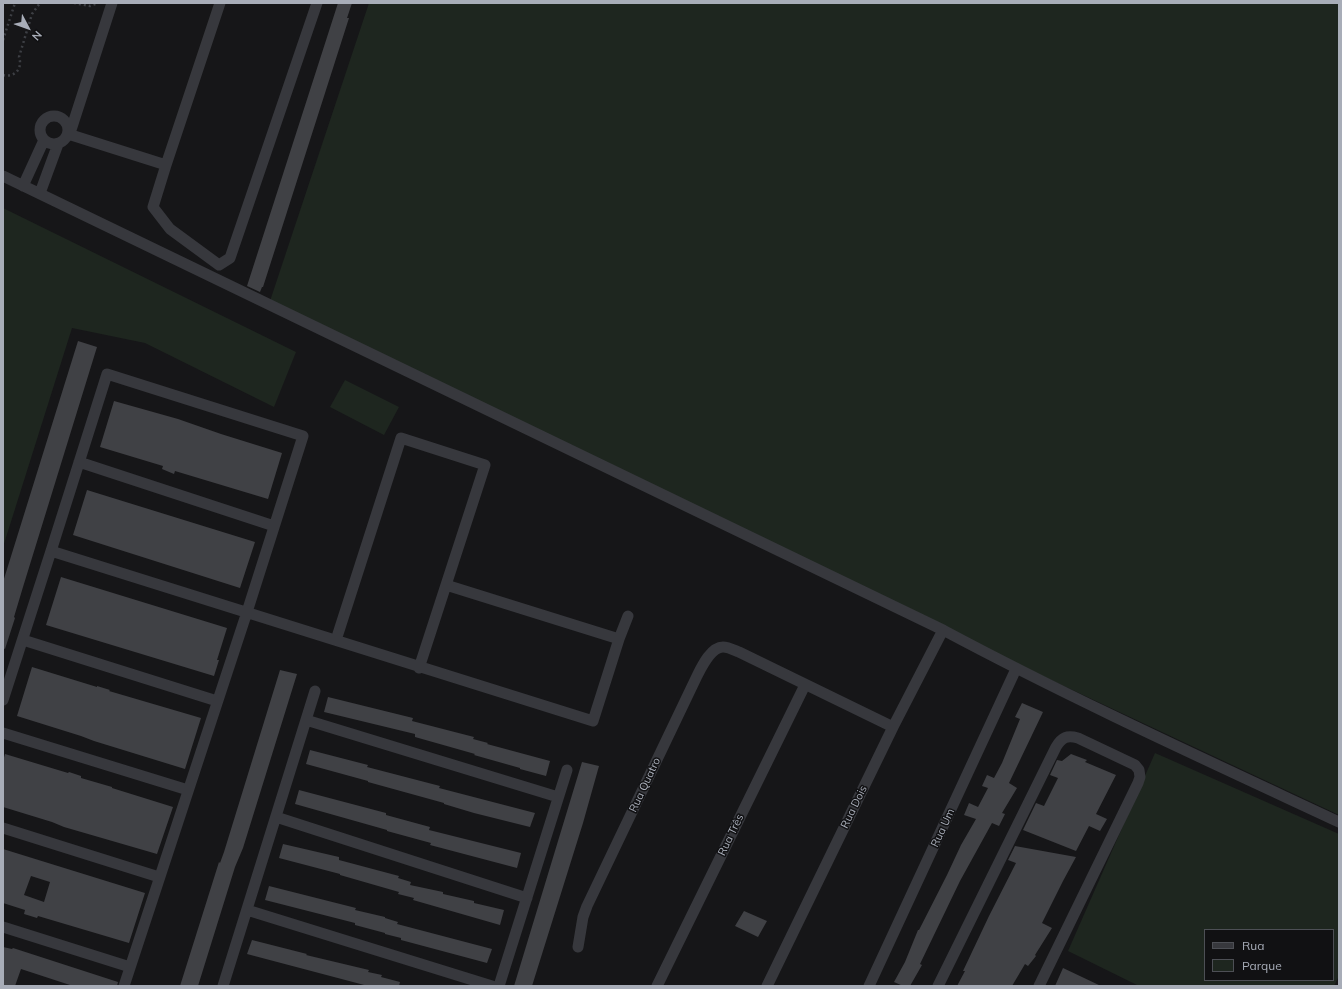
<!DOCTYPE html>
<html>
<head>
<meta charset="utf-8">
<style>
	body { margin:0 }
	#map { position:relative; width:1342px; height:989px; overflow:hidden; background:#161618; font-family:Mulish,sans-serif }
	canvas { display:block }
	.frame { position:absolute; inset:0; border:4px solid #a8adb8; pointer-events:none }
	.legend { position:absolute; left:1204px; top:929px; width:130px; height:52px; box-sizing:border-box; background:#111113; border:1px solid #4d4f55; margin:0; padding:5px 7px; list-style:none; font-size:12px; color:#a8adb8 }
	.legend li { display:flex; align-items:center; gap:8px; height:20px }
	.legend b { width:20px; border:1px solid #4d4f55 }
	.north { position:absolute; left:8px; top:8px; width:40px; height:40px; -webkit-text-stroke:3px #111113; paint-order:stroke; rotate:131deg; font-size:11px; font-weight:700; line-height:16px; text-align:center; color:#a8adb8 }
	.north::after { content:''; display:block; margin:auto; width:14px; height:18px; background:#a8adb8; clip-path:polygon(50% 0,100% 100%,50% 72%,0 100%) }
</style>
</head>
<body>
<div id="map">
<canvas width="1342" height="989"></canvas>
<div class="frame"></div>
<ul class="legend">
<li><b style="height:5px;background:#37383d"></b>Rua</li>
<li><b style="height:11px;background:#1e261f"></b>Parque</li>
</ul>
<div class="north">N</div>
</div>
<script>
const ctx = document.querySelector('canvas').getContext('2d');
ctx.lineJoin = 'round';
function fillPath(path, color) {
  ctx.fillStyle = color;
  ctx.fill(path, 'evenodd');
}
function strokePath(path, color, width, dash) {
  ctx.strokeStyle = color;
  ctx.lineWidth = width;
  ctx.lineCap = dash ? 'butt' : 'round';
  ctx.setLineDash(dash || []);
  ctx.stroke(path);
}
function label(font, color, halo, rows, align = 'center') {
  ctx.font = font + ' Mulish,sans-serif';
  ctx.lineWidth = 3;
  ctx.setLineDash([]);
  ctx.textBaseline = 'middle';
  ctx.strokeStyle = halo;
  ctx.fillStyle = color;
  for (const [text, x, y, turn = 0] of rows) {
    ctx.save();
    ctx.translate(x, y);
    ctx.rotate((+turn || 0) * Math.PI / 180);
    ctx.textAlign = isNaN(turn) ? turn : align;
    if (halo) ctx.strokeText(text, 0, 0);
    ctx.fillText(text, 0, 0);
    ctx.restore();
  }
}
fillPath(new Path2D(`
	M369 3H1339V815L1017 664 270 301Z
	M3 208 296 352 274 407 145 343 72 328 3 547Z
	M345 380 399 407 384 435 330 407Z
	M1155 753 1339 834V976L1334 986H1139L1068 951ZM1205 930H1333V980H1205Z`), '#1e261f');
fillPath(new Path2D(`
	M338 3H352L347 18H349L263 287H262L260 292 247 286Z
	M78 341 97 347 23 587 14 617 15 618 5 649 3 648V582Z
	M114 401 178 419 221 434 282 453 268 499 175 471 174 474 162 469 163 466 100 447Z
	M87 490 255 542 240 588 73 535Z
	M61 577 227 628 217 660H219L214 676 46 625Z
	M32 667 97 687V686L110 690 109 691 201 718 185 769 94 741 81 736 17 716Z
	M280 670 297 674 243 848 235 867 198 986H180L219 862 220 863 224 852Z
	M328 697 413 718 412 721 474 737 473 739 488 743 487 744 550 761 546 776 520 769V768L474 755 475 754 415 737V734L324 712Z
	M1022 703 1043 712 1009 783 1017 788 1002 813 1005 814 999 826 992 823 960 881 920 964 922 965 910 986H903L894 982 905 962 918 930H919L947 875 961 845 976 819 964 815 969 803 978 807 988 788 982 786 987 775 994 778 1002 763 1020 719 1015 717Z
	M310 750 368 765 367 767 440 786 439 788 535 813 530 827 474 813 444 804V803L368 782V781L306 764Z
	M5 754 68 773 69 772 81 776V778L112 787V788L173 807 157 854 64 827 52 822 3 807V761Z
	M1071 754 1087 760 1085 762 1116 775 1096 814 1107 819 1100 831 1089 826 1076 851 1023 830 1036 803 1044 806 1058 778 1050 775 1057 760 1062 761Z
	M582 762 599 766 583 823 532 986H514Z
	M299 790 386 813V815L430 827 429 830 521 853 517 868 430 845 431 843 387 831V830L295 804Z
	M283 844 339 857V860L399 876 398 878 411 882 410 885 443 892V894L474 901V903L504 910 500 925 413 900 414 898 398 894 399 892 340 875V874L279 858Z
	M1015 846 1076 857 1063 881 1042 923 1052 928 1035 955 1036 956 1028 966 1025 964 1012 986H957L965 971H963L989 916 1016 863 1008 860Z
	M3 849 145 893 129 943 38 916 37 918 24 914 25 910 3 903ZM31 876 50 882 44 902 24 895Z
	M269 886 356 908 355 910 385 917V918L398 922 397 924 492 949 487 963 401 940V938L385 934V933L355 925V923L265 900Z
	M744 911 767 921 758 937 735 926Z
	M252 940 307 954 306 955 369 970 368 972 382 975 381 977 400 982 399 986H368L247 954Z
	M3 947 12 949 13 948 118 982 117 986H73L21 969 15 986H3Z
	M1063 968 1101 986H1055Z`), '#404145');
strokePath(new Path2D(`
	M74 3 90 6 98 3
	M3 40 15 3
	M3 75C15 78 23 68 19 57L32 14 40 3`), '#3d3f44', 2.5, [2, 3]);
strokePath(new Path2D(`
	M112 3 70 133 68 134 166 165
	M220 3 166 165 153 207 170 229 219 265 230 258 317 3
	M40 130a14 14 0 1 1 28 0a14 14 0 1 1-28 0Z
	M3 176 943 630C1072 699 1206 760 1339 822
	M23 186 44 140
	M40 193 58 144
	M79 462 274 526
	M619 639 628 616
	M23 640 217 701
	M336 640 401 438 485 465 419 668
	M3 700 51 551
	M306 720 558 797
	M3 733 188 790
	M276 817 527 898
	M3 828 159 877
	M247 910 492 986
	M3 927 130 967
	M578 947 583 917 587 906 697 676C702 666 711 647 723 647 728 647 734 650 739 652L893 727
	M124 986 247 612 303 436 107 374 51 551C232 607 412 666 593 721L619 639 446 585
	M223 986 315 691
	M499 986 567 770
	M657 986 805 685
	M767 986 893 727 943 630
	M869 986 1016 669
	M938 986 1056 747C1062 737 1067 735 1078 738L1135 765 1139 770 1140 777 1138 783 1039 986`), '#37383d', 11);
label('11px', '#a8adb8', '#111113', [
	["Rua Quatro",645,785,-65],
	["Rua Dois",854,807,-64],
	["Rua Um",943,828,-65],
	["Rua Três",731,835,-64]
]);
</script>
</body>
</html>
